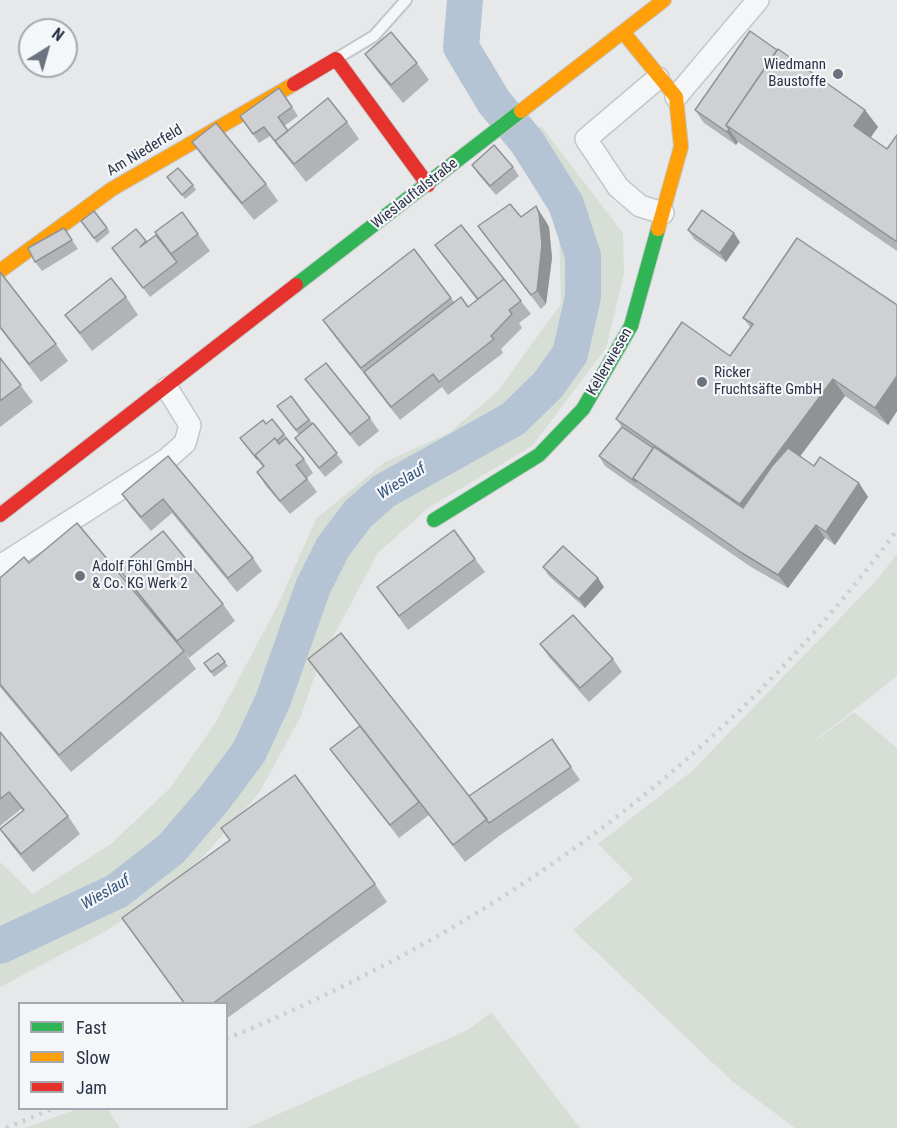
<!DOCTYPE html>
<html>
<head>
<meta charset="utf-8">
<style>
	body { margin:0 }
	#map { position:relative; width:897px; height:1128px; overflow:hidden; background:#e6e8ea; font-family:"Roboto Condensed",sans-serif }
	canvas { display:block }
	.legend { position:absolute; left:18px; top:1002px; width:210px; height:108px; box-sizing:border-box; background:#f4f6f9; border:2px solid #a4a8b1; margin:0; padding:8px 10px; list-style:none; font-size:18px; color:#2b3445 }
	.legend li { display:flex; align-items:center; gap:12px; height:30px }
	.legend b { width:30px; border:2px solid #a4a8b1 }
	.north { position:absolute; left:18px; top:18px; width:60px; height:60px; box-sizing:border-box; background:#f4f6f9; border:2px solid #a4a8b1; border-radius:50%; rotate:37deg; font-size:16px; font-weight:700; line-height:24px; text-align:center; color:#2b3445 }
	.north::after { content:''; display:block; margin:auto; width:21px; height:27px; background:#6c737f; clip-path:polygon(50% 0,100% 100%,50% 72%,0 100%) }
</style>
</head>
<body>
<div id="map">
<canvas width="897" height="1128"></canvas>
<ul class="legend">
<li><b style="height:8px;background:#30b455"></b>Fast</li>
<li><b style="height:8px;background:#ff9f0a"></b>Slow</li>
<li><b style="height:8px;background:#e5322d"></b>Jam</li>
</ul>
<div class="north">N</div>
</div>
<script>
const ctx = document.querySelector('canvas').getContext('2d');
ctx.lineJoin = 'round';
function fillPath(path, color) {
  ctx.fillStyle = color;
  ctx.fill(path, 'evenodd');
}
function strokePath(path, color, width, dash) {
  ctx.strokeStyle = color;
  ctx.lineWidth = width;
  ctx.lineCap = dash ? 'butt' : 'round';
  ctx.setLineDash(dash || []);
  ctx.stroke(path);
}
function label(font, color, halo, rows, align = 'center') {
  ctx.font = font + ' "Roboto Condensed",sans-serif';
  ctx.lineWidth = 4.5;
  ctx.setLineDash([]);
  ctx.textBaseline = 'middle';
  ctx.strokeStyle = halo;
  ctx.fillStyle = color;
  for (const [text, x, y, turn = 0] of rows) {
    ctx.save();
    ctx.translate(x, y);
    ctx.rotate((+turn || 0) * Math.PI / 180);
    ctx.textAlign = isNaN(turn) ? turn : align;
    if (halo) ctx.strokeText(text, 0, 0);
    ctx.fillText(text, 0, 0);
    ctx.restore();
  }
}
fillPath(new Path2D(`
	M541 126 623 233 624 274 606 348 532 446 428 508 378 553 319 663 301 716 259 793 204 856 151 902 104 932 0 987V862L33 894 111 844 170 788 214 725 278 605 316 519 385 462 449 433 497 392 561 304 559 226 514 149Z
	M897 554V676L795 756 854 712 897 748V1128H795L732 1081 573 930 633 879 598 844 692 771 876 581Z
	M491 1012 580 1128H247L468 1030Z
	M77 1109H108L120 1128H25Z`), '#d6ded6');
strokePath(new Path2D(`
	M0 946 117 891 171 849 214 799 249 752 273 700 313 587 333 547 358 514 384 491 513 419 548 385 570 354 583 297V256L566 204 527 142 494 102 461 47 465 0`), '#b4c4d5', 36);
const lane = new Path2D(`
	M339 57 374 36 406 0`);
const street = new Path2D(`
	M658 78 586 139 618 187 640 206 663 213
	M676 97 758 0
	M0 566 167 459 185 443 190 425 167 388`);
const fast = new Path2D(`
	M296 285 521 111
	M434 520 539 455 583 409 631 326 658 229`);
const slow = new Path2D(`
	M623 32 676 97 681 147 658 229
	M521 111 664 0
	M0 271 112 189 294 84`);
const jam = new Path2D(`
	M294 84 336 59 428 185
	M0 515 296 285`);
strokePath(lane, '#c4c6c8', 14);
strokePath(street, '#c4c6c8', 24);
strokePath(fast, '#c4c6c8', 16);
strokePath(slow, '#c4c6c8', 16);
strokePath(jam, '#c4c6c8', 16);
strokePath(lane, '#f5f6f7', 10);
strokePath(street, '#f5f6f7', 21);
strokePath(fast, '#30b455', 14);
strokePath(slow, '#ff9f0a', 14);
strokePath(jam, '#e5322d', 14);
strokePath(new Path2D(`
	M226 1039C497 927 722 767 897 530
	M6 1128 54 1108`), '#cecfd2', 4.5, [3, 6]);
fillPath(new Path2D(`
	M365 54 417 63 429 80 403 103 377 71Z
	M279 88 298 116 284 126 288 131 347 122 359 139 306 182 270 136 259 143 240 116Z
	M695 110H865L878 127 870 138 887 149 897 135V251L738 142 736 145 704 123Z
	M192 142 266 184 278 201 254 220 204 159Z
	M472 165 513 167 519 176 496 195 478 174Z
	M167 177 193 185 196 190 185 199Z
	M94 211 110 232 97 243 81 221Z
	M521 217 545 220 549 227 552 258 546 304 541 309 478 226Z
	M64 228 78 249 42 271 35 262Z
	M136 229 146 242 198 234 210 251 150 297 112 248Z
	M688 230 740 242 726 262 694 239Z
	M435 245 521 301 531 314 519 323 522 328 501 349 503 353 448 395 442 387 400 420 335 337 323 320 414 249 454 302 468 307 477 300Z
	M0 272 56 344 68 361 41 382 0 328Z
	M126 297 138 315 92 351 65 315Z
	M897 305V411L888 425 845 396 800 456 814 466 859 483 868 497 835 545 825 538 788 588 751 567 642 492 605 466 599 456 622 427 616 419 730 356 751 328 743 318Z
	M0 358 33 402 0 427Z
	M305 379 370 418 379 431 359 447 315 392Z
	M291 396 343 462 325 477 295 438 299 435 277 406Z
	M272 419 304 459 313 473 307 478 317 492 290 514 266 486 257 472 263 467 240 438 266 424Z
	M168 456 253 558 262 571 237 592 172 513 151 531 131 507 122 494Z
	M475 559 485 572 408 630 377 587Z
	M543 567 604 587 585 608 549 576Z
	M118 568 223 604 235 621 189 658 184 652 196 669 71 772 0 687V578L180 647 130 585Z
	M540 644 613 659 622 672 589 702 549 657Z
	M218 653 228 666 214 677 204 663Z
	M308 659 475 804 552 739 580 780 499 836 465 862 429 815 399 838 330 749 360 726 320 676Z
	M0 732 68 816 80 834 33 872 12 846 0 829 23 811 21 809 0 826Z
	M229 840 375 884 387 902 226 1019V1004H184Z`), '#b1b3b5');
fillPath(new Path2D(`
	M865 110 878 127 866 144 854 126Z
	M729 129 738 142 736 145 727 132Z
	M536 206 545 220 549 227 552 258 546 304 537 291Z
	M734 233 740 242 726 262 720 253Z
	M897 376V411L888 425 875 408Z
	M833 379 845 396 752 521 740 504Z
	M859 483 868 497 835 545 826 532Z
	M816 525 825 538 788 588 778 575Z
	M598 578 604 587 585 608 579 599Z`), '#909294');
const building = new Path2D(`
	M750 31 777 50 726 125 729 129 727 132 695 110Z
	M391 32 417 63 391 85 365 54Z
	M778 49 865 110 854 126 887 149 897 135V242L726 125Z
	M279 88 292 107 278 117 288 131 275 141 281 149 264 127 253 134 240 116Z
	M328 98 347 122 294 164 275 141Z
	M216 123 266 184 242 203 192 142Z
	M494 145 513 167 490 186 472 165Z
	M178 168 193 185 182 195 167 177Z
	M510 204 521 217 536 206 539 213 542 245 537 291 531 295 478 226Z
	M702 210 734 233 720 253 688 230Z
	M94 211 107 228 94 238 81 221Z
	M182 212 198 234 171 254 155 232Z
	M461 225 504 279 478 299 435 245Z
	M64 228 72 240 35 262 28 248Z
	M136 229 146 241 140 247 156 235 177 262 143 288 112 248Z
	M797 238 897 305V376L875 408 833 379 740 504 616 419 682 322 730 356 753 324 743 318Z
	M414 249 451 298 361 368 323 320Z
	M0 272 56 344 29 364 0 327Z
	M111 278 126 297 80 333 65 315Z
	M504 279 521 301 509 310 512 314 491 336 494 339 439 382 433 374 391 407 364 372 461 297 468 307Z
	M0 358 21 385 0 401Z
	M326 363 370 418 350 434 305 379Z
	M291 396 309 420 296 430 277 406Z
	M272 419 284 434 277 441 275 438 255 455 257 459 240 438 263 420 266 424Z
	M313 423 337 453 319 468 295 438Z
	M622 427 653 448 633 478 636 482 599 456Z
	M275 438 279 444 286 438 304 459 296 465 307 479 280 501 257 472 264 466 255 455Z
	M654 447 743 508 772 466 788 448 814 466 820 457 859 483 826 532 816 525 778 575 742 553 633 478Z
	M168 456 253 558 228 578 163 499 141 517 122 494Z
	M77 523 184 651 59 755 0 684V578L24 557 29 563Z
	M454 530 475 559 399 616 377 587Z
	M163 531 223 604 177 641 118 568Z
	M563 546 598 578 579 599 543 567Z
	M573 615 613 659 580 688 540 644Z
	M341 633 487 819 453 845 308 659Z
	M218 653 225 662 211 672 204 663Z
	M360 726 419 802 390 825 330 749Z
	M0 732 68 816 21 854 0 829 24 810 9 792 0 799Z
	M552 739 571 767 489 823 469 796Z
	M295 775 375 884 212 1004H185L122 918 230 840 221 828Z`);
fillPath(building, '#ced0d3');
strokePath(building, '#909294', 1.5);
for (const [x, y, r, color] of [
	[838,74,6,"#6c737f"],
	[702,382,6,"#6c737f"],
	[80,576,6,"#6c737f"]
]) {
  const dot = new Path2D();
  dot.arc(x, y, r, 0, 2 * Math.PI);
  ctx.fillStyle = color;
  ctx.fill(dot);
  strokePath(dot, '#f4f6f9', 2);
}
label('15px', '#2b3445', '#f4f6f9', [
	["Wiedmann",826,65,"right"],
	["Baustoffe",826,82,"right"],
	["Ricker",714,373],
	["Fruchtsäfte GmbH",714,390],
	["Adolf Föhl GmbH",92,567],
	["& Co. KG Werk 2",92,584]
], 'left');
label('15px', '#2b3445', '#f4f6f9', [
	["Am Niederfeld",145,151,-31],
	["Wieslauftalstraße",415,194,-38],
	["Kellerwiesen",610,362,-60]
]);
label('italic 16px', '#34527a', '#f4f6f9', [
	["Wieslauf",402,482,-32],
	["Wieslauf",106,893,-30]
]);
</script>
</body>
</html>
